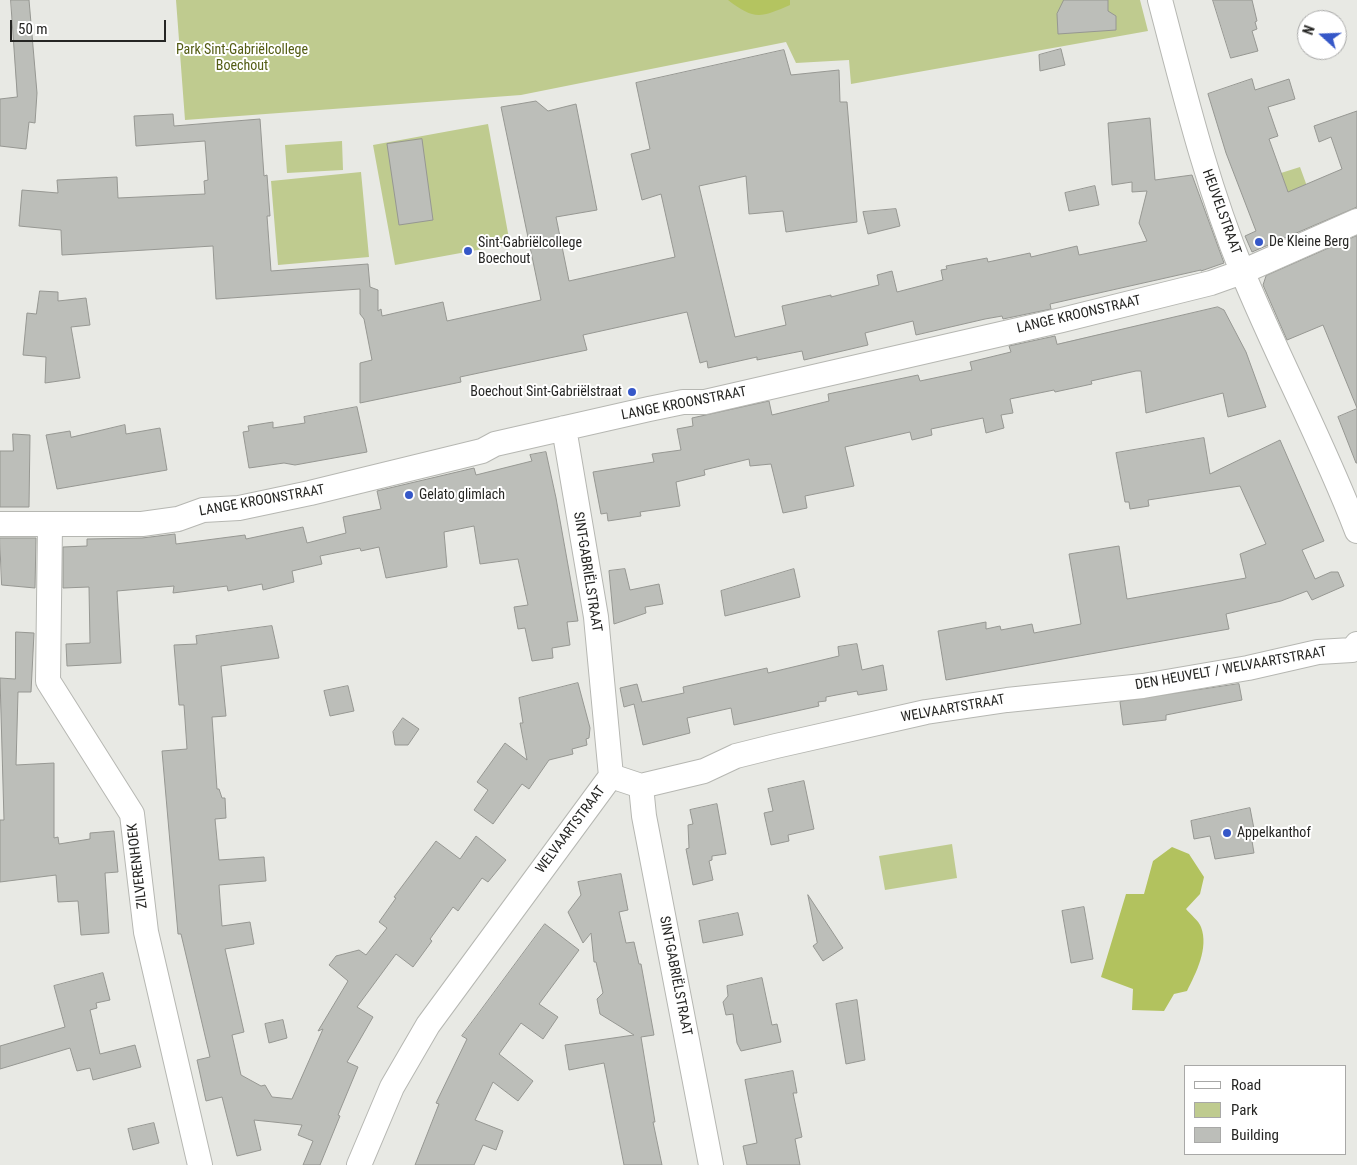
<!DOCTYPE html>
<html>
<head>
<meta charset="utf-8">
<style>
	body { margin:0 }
	#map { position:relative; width:1357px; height:1165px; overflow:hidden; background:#e8e9e4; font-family:"Roboto Condensed",sans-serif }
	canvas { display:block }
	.legend { position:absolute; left:1184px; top:1065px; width:162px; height:90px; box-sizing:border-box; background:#fff; border:1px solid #a8a8a7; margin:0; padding:6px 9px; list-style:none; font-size:15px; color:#262624 }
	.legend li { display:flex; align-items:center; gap:10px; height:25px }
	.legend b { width:25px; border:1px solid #a8a8a7 }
	.north { position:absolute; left:1297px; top:10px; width:50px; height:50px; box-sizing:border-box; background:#fff; border:1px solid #a8a8a7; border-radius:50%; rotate:290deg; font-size:14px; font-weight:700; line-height:20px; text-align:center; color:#262624 }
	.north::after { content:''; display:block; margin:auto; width:18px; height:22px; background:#3557c8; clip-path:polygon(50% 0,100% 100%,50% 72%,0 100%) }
	.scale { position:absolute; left:10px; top:20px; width:156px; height:22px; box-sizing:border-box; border:2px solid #262624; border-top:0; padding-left:6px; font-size:15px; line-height:18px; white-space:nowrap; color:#262624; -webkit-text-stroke:4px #fff; paint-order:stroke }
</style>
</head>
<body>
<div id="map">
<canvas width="1357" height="1165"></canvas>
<ul class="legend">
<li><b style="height:6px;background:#fff"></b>Road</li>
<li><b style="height:14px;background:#bfcb8f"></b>Park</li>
<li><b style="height:14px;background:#bcbeb9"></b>Building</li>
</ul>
<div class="north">N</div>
<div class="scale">50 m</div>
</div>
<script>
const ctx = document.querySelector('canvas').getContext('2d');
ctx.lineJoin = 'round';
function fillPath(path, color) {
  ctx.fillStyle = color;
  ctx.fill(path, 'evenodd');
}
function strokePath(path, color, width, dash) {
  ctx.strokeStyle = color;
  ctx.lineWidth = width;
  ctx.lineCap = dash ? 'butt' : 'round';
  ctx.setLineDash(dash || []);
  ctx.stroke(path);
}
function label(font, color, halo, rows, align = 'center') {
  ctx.font = font + ' "Roboto Condensed",sans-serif';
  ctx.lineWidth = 4;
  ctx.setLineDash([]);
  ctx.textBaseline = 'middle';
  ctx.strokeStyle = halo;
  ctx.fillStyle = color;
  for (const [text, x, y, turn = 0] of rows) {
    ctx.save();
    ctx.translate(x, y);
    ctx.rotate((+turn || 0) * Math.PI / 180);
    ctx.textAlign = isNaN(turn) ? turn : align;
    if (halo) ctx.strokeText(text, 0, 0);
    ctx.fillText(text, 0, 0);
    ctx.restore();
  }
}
fillPath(new Path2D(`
	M176 0H1140L1148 31 851 84 849 60 796 63 786 42 521 95 185 120Z
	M488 124 510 244 395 265 373 145Z
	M342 141 343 170 287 173 285 145Z
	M1300 167 1320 222 1273 196 1287 190 1281 173Z
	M361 172 369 257 278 265 271 181Z
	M952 844 957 878 885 890 879 856Z`), '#bfcb8f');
fillPath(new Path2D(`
	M1172 847 1189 854 1204 877 1200 894 1186 909C1190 914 1199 921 1201 927 1209 948 1196 973 1187 991L1174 994 1164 1011 1132 1010 1133 989 1101 977 1126 894H1144L1153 861Z`), '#b2c25e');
fillPath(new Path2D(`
	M728 0H790V5C760 18 754 20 728 0Z`), '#b4c460');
const building = new Path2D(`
	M11 0H29L37 93 35 123 29 122 26 149 0 146V99L17 97Z
	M1064 0H1108V11L1116 16V30L1058 34 1057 14Z
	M1213 0H1252L1257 21 1255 22 1257 29 1252 31 1258 51 1231 58Z
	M1061 49 1065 65 1040 71 1039 55Z
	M784 50 791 75 839 70 840 102H847L857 222 786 232 783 211 749 214 746 176 699 186 735 337 786 325 782 306 831 295V297L879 285 877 275 892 271 897 292 943 280 941 270 947 269 946 266 987 258 988 262 1030 253 1031 257 1077 246 1079 255 1147 241 1139 223 1147 191 1132 192V182L1112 185 1108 123 1150 118 1155 180 1192 175 1224 263 1201 271V270L1050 304 1051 309 1003 319 1002 316 985 319 916 335 913 321 865 333 868 345 804 360 802 351 757 360V357L708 368 707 361 700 363 687 312 583 335 587 350 460 377 461 382 360 403V363L372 360 364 319 360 314V289L216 299 213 246 62 255 61 230 19 226 22 190 58 193 57 180 117 177 118 198 205 194 204 181 208 180 205 141 136 146 134 116 173 114 174 126 260 119 264 176 267 175 270 216H267L271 271 368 264 370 287 378 290V311L381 309 382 316 443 302 447 321 541 300 501 107 536 101 548 111 576 104 597 210 556 217 569 281 675 257 661 194 642 200 631 154 650 149 636 83Z
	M1252 79 1255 90 1289 79 1295 99 1268 107 1278 136 1269 139 1288 192 1342 169 1331 137 1319 142 1314 126 1357 111V207L1252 252 1245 236 1256 231 1226 153 1208 94Z
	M422 139 433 220 399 225 387 144Z
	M1095 186 1099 205 1069 211 1065 193Z
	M896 209 900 226 868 234 863 212Z
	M1357 236V408L1323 325 1287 340 1263 285 1266 276Z
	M40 291 58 292V301L86 298 90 325 71 327 80 378 45 383 46 357 23 355 27 313 36 314Z
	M1218 307 1224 310 1246 352 1266 407 1228 417 1223 393 1146 413 1141 371H1136L1091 381 1092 384 1055 392 1054 390 1010 399 1013 413 1001 415 1004 428 986 433 983 418 931 429 932 435 912 440 910 432 845 447 854 486 805 496 807 508 783 513 771 464 750 466 749 459 704 470 705 475 676 482 680 506 640 512 641 516 608 521 607 513 601 514 593 472 654 462 652 454 681 450 677 429 693 426 692 418 769 401 772 415 829 401 828 394 918 375 920 381 972 370 970 362 1011 352 1009 346 1055 336 1057 344Z
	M357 407 367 452 295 465 284 463 249 468 243 432 249 431 248 426 273 422V428L305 423 304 417Z
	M1357 409V463H1356L1338 417Z
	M125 425 126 434 160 428 167 470 57 489 46 435 70 431 71 437Z
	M13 434 30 435 29 507H0V451H13Z
	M1204 438 1210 474 1280 440 1324 541 1302 550 1315 579 1331 572H1338L1344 586 1312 600 1307 591 1281 601 1226 614 1229 629 946 680 938 631 986 622V629L1000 626 1001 630 1032 624 1034 633 1081 624 1069 554 1119 546 1127 599 1246 578 1240 554 1266 544 1240 486 1148 500 1149 506 1130 509 1129 502H1125L1116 453Z
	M546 452 556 498 578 621 567 622 570 645 552 648 553 658 532 661 525 628 518 629 514 607 528 605 518 559 480 564 474 526 444 532 447 567 386 578 379 547 361 551 360 548 320 556 322 564 292 571 294 582 263 590 262 584 228 591 227 586 173 593 174 586 117 591 121 663 67 666 66 644 90 643 89 587 63 588V547L87 546V539L142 538 175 534 176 544 245 535 246 539 303 527 307 543 346 533 343 517 381 509 377 491 474 468 476 475 532 461 530 455Z
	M0 538H36L35 588 2 585Z
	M625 569 630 590 659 584 663 604 645 607 646 613 614 624 609 571Z
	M794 569 800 597 725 616 721 591Z
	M272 626 279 658 221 666 226 716 212 717 217 789H219L222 798H225L226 818 215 819 219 860 264 857 266 881 219 885 222 926 250 922 254 944 225 949 244 1032 232 1035 241 1075 261 1086 265 1085 272 1097 292 1099 323 1029 318 1031 348 981 329 965 336 956 359 950 366 955 387 928 379 922 396 898 394 897 436 841 460 859 476 836 506 860 488 882 482 878 458 911 453 907 430 939 432 941 413 967 396 954 357 1007 373 1017 347 1062 358 1067 338 1115 340 1116 320 1165H303L313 1141 298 1135 302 1125 254 1120 261 1150 237 1156 222 1097 206 1101 197 1060 210 1057 181 934H178L162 751 187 749 184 705H179L174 645 197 644 196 636Z
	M16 632 34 633 31 692H18L16 765 54 763V838L58 837 59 844 90 839V833L114 831 118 872 105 873 109 933 81 935 78 901 58 902 56 875 0 882V820H4L0 678 15 679Z
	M857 644 862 670 883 665 887 690 858 695 857 691 826 697V701L818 702 819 706 734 725 731 708 687 718 690 733 643 745 634 704 624 707 620 688 637 684 642 702 684 693 683 687 767 668 768 673 839 656 838 647Z
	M578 683 590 728 589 738 586 739 587 745 572 749 573 754 549 760 529 789 522 784 493 824 474 810 488 790 477 782 505 743 527 760 520 723H523L519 698Z
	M1239 684 1242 700 1166 715V720L1123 725 1120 702Z
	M348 686 354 711 330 716 324 691Z
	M403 718 419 729 408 745H395L393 732Z
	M804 781 814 829 788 835 789 841 771 845 764 813 773 811 768 789Z
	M717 804 726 854 712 856V860L709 861 713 880 693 885 686 849 689 848 688 825 693 824 690 810Z
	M1250 808 1255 834 1251 835 1254 853 1215 859 1210 836 1194 839 1191 821Z
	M621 874 628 910 619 912 626 943 634 942 639 964H641L654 1035 641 1037 655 1122H653L662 1165H624L604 1063 569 1070 565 1045 634 1035 600 1014 597 999 603 993 596 962H594L591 933 583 943 568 912 581 895 578 882Z
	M808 895 843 948 823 961 813 946 817 943Z
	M1084 907 1093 959 1071 963 1062 911Z
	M738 913 743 935 703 943 699 921Z
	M545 924 579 950 539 1004 558 1017 543 1039 521 1023 499 1054 533 1081 518 1101 493 1082 475 1120 503 1131 496 1150 483 1145 474 1165H415L439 1104 436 1103 467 1039 462 1036Z
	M103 973 110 1000 96 1003 97 1008 90 1010 100 1054 135 1045 141 1067 93 1080 90 1068 77 1071 70 1048 0 1069V1046L65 1027 54 986Z
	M762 978 772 1025 777 1024 781 1042 741 1051 737 1043 733 1014 726 1015 723 1002 728 996 727 986Z
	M857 1000 865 1060 846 1064 836 1004Z
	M283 1020 287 1038 269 1043 265 1024Z
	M793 1071 797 1093H793L802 1137 795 1139 800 1165H747L743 1146 757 1143 745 1080Z
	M154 1123 159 1143 133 1150 128 1129Z`);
fillPath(building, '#bcbeb9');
strokePath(building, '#969792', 1);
const street = new Path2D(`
	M1160 0C1184 91 1206 183 1242 271 1278 359 1323 442 1357 531
	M564 428 596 617 611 776
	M0 524H142L178 519 203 510 239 508 310 493 482 451 495 444 649 409 683 402H705L1062 320 1211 283 1242 272 1357 221
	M50 525 48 681 132 814 146 932 200 1165
	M611 776 641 786 704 771 736 756 776 746 926 712 1007 700 1143 686 1248 668 1318 652 1352 650 1357 644
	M641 786 644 816 711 1165
	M359 1165 392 1087 428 1025 611 776`);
strokePath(street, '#b6b7b2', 26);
strokePath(street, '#fff', 24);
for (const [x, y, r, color] of [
	[1259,242,5,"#3557c8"],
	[468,251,5,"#3557c8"],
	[632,392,5,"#3557c8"],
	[409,495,5,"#3557c8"],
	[1227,833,5,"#3557c8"]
]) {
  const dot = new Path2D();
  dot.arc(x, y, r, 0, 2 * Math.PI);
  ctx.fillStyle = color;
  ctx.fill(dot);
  strokePath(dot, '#fff', 2);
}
label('14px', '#535c13', '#fff', [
	["Park Sint-Gabriëlcollege",242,50],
	["Boechout",242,66]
]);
label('14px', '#262624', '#fff', [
	["HEUVELSTRAAT",1221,212,70],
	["LANGE KROONSTRAAT",1079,315,-13],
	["LANGE KROONSTRAAT",684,404,-11],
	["LANGE KROONSTRAAT",262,501,-10],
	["SINT-GABRIËLSTRAAT",587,572,81],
	["DEN HEUVELT / WELVAARTSTRAAT",1231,669,-10],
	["WELVAARTSTRAAT",953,709,-10],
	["WELVAARTSTRAAT",571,830,-53],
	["ZILVERENHOEK",138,866,-97],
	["SINT-GABRIËLSTRAAT",675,976,79]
]);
label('14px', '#262624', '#fff', [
	["De Kleine Berg",1269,242],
	["Sint-Gabriëlcollege",478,243],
	["Boechout",478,259],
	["Boechout Sint-Gabriëlstraat",622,392,"right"],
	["Gelato glimlach",419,495],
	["Appelkanthof",1237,833]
], 'left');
</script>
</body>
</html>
